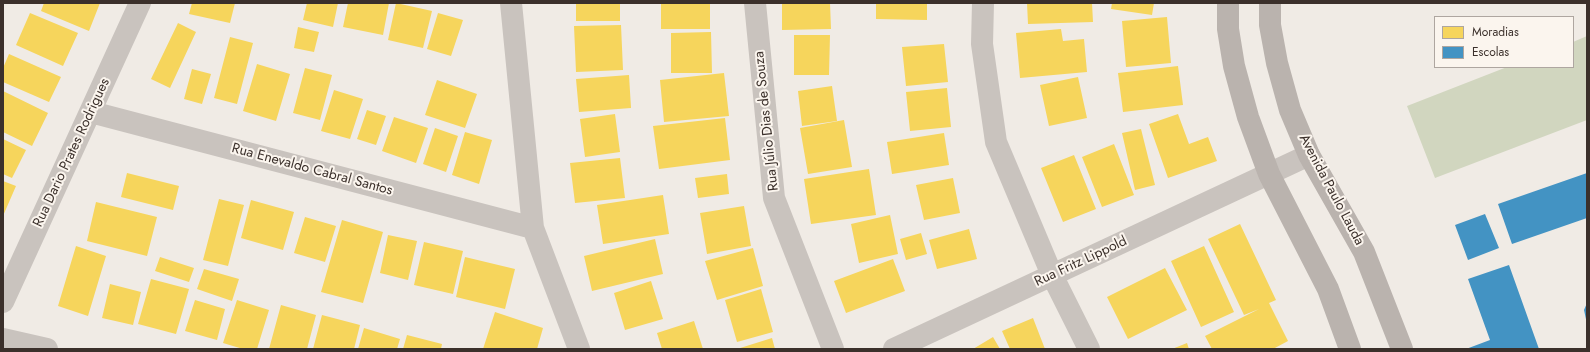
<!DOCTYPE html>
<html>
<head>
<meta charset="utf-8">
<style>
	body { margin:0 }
	#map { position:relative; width:1590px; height:352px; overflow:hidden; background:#f0ebe5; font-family:Jost,sans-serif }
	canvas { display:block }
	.frame { position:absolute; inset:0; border:4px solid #3b302b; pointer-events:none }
	.legend { position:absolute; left:1434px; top:16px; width:140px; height:52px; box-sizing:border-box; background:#fbf5ee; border:1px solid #aea6a0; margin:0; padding:5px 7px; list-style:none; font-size:12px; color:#3b302b }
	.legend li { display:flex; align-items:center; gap:8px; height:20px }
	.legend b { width:20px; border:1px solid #aea6a0 }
</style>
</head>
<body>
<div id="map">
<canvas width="1590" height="352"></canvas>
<div class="frame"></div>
<ul class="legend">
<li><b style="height:11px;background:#f6d55c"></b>Moradias</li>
<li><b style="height:11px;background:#4393c3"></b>Escolas</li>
</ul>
</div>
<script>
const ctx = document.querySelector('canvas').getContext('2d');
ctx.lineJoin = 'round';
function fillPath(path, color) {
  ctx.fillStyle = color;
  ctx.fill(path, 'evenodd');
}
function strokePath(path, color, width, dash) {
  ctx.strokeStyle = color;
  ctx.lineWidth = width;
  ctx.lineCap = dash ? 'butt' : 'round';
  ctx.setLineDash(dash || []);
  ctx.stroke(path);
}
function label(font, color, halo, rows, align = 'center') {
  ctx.font = font + ' Jost,sans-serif';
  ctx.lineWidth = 4;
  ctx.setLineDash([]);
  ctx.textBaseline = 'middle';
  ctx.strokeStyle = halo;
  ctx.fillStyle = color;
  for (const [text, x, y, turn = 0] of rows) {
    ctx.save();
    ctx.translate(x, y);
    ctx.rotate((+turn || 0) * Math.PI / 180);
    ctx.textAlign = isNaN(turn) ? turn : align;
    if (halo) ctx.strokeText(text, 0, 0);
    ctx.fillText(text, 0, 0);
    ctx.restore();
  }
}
fillPath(new Path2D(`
	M1587 36V120L1435 178 1407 106 1507 67H1573V42Z`), '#d1d6bf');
fillPath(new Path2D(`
	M44 3H100L89 31 41 11Z
	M192 3H235L230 23 189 14Z
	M307 3H338L333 27 303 20Z
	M348 3H389L383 35 343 27Z
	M396 3 432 11 423 48 388 40Z
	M576 3H620V21H576Z
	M661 3H710V29H661Z
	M782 3H830L831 29 782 30Z
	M876 3H927V20L876 19Z
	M1027 3H1092L1093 22 1028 24Z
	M1112 3H1154L1152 15 1111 9Z
	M30 13 78 33 63 66 16 45Z
	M438 13 463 20 451 56 427 49Z
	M1167 17 1171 63 1126 67 1122 21Z
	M178 23 196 32 170 88 151 79Z
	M621 25 623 70 576 72 574 26Z
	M298 27 319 32 314 52 294 48Z
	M1061 29 1063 41 1084 39 1087 72 1020 78 1016 33Z
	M711 32 712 73H671V33Z
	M794 35H830L829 75H794Z
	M230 37 253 43 237 104 214 98Z
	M944 44 948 82 906 86 902 47Z
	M9 54 61 77 49 102 3 82V68Z
	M257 64 290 74 276 121 243 111Z
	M1178 66 1183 105 1123 112 1118 73Z
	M305 68 332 75 320 120 293 113Z
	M192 69 211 74 202 104 184 99Z
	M724 73 729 116 664 122 660 80Z
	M629 75 631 108 579 112 576 79Z
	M1078 77 1087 118 1049 126 1040 85Z
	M437 80 477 94 465 128 425 115Z
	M832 86 837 121 802 126 798 91Z
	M947 88 951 127 910 131 906 92Z
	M334 90 363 99 350 139 321 131Z
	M3 91 48 113 32 146 3 132Z
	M367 110 386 116 376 145 357 139Z
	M615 114 620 152 585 157 580 119Z
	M1178 114 1189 144 1208 137 1217 161 1168 178 1149 124Z
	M394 117 428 128 416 163 382 151Z
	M725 118 730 160 659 169 653 126Z
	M844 120 852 167 808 174 800 128Z
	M435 128 458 136 446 172 423 164Z
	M1141 129 1155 185 1135 190 1122 133Z
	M465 132 492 140 479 184 452 175Z
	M944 133 949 165 892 174 887 142Z
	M3 139 26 150 12 178 3 174Z
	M1114 144 1134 195 1102 207 1082 157Z
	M1074 155 1096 209 1063 222 1041 168Z
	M620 158 625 198 575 203 570 163Z
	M869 169 876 215 811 224 804 179Z
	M127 173 179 186 173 210 121 197Z
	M727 174 729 194 698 198 695 178Z
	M953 178 960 213 924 220 916 185Z
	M3 181 16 186 3 216Z
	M663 195 669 234 603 244 597 205Z
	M219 199 244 205 228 266 203 260Z
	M251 200 294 212 283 250 241 238Z
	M96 202 157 217 147 256 87 241Z
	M744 206 751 246 707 254 700 213Z
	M890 215 898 254 859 263 851 224Z
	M305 217 336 226 325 262 294 253Z
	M342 220 383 232 363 303 321 292Z
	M1240 224 1276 300 1269 303 1288 341 1273 349H1212L1205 336 1259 309 1244 315 1208 239Z
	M969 229 977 259 937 269 929 240Z
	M921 233 927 254 906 260 900 239Z
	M388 235 417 241 408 280 380 273Z
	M655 239 663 274 592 291 584 256Z
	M424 242 463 251 453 294 414 285Z
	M76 246 106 256 88 316 58 306Z
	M1204 246 1234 312 1201 327 1171 261Z
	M753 248 763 286 717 300 705 261Z
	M160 257 194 268 189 282 155 271Z
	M465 257 515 269 505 309 456 297Z
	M893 259 905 291 846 313 834 281Z
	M1165 268 1187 310 1128 339 1107 297Z
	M204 269 239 279 232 301 197 289Z
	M151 279 189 289 176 334 138 324Z
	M651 281 663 319 625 330 614 293Z
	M110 284 141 292 133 325 102 318Z
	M761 289 773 332 737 342 725 300Z
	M195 300 225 309 217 340 185 331Z
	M237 300 269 310 257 349H243L223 343Z
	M281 305 316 315 307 349H269Z
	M495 312 543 328 537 349H483Z
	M322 315 360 325 354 349H313Z
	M1033 318 1045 349H1010L1002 331Z
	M694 321 703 349H662L657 333Z
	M364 328 400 339 397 349H358Z
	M407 335 442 344 441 349H403Z
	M993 337 1000 349H973Z
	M772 338 775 349H737Z
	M1187 343 1189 349H1172Z`), '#f6d55c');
fillPath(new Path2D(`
	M1587 173V218L1512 244 1498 204Z
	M1485 214 1499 248 1468 260 1455 225Z
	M1509 265 1539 349H1466L1490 340 1468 279Z
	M1587 303V324L1584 310Z`), '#4393c3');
strokePath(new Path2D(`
	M511 3 533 228 579 349
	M755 3 774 198 833 349
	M983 3 982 44 996 142 1052 275 1089 349
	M91 112 533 228
	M3 302 140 3
	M3 339 47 349
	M894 349 1309 155`), '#c9c3be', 22);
strokePath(new Path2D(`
	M1228 3V29L1234 66 1248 117 1269 174 1328 289 1350 349
	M1270 3V25L1277 63 1290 110 1309 155 1364 252 1402 349`), '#bab3ae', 22);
label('14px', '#3b302b', '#fbf5ee', [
	["Rua Júlio Dias de Souza",767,121,-96],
	["Rua Dario Prates Rodrigues",72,153,-65],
	["Rua Enevaldo Cabral Santos",312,170,15],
	["Avenida Paulo Lauda",1331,190,62],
	["Rua Fritz Lippold",1081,262,-25]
]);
</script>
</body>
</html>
